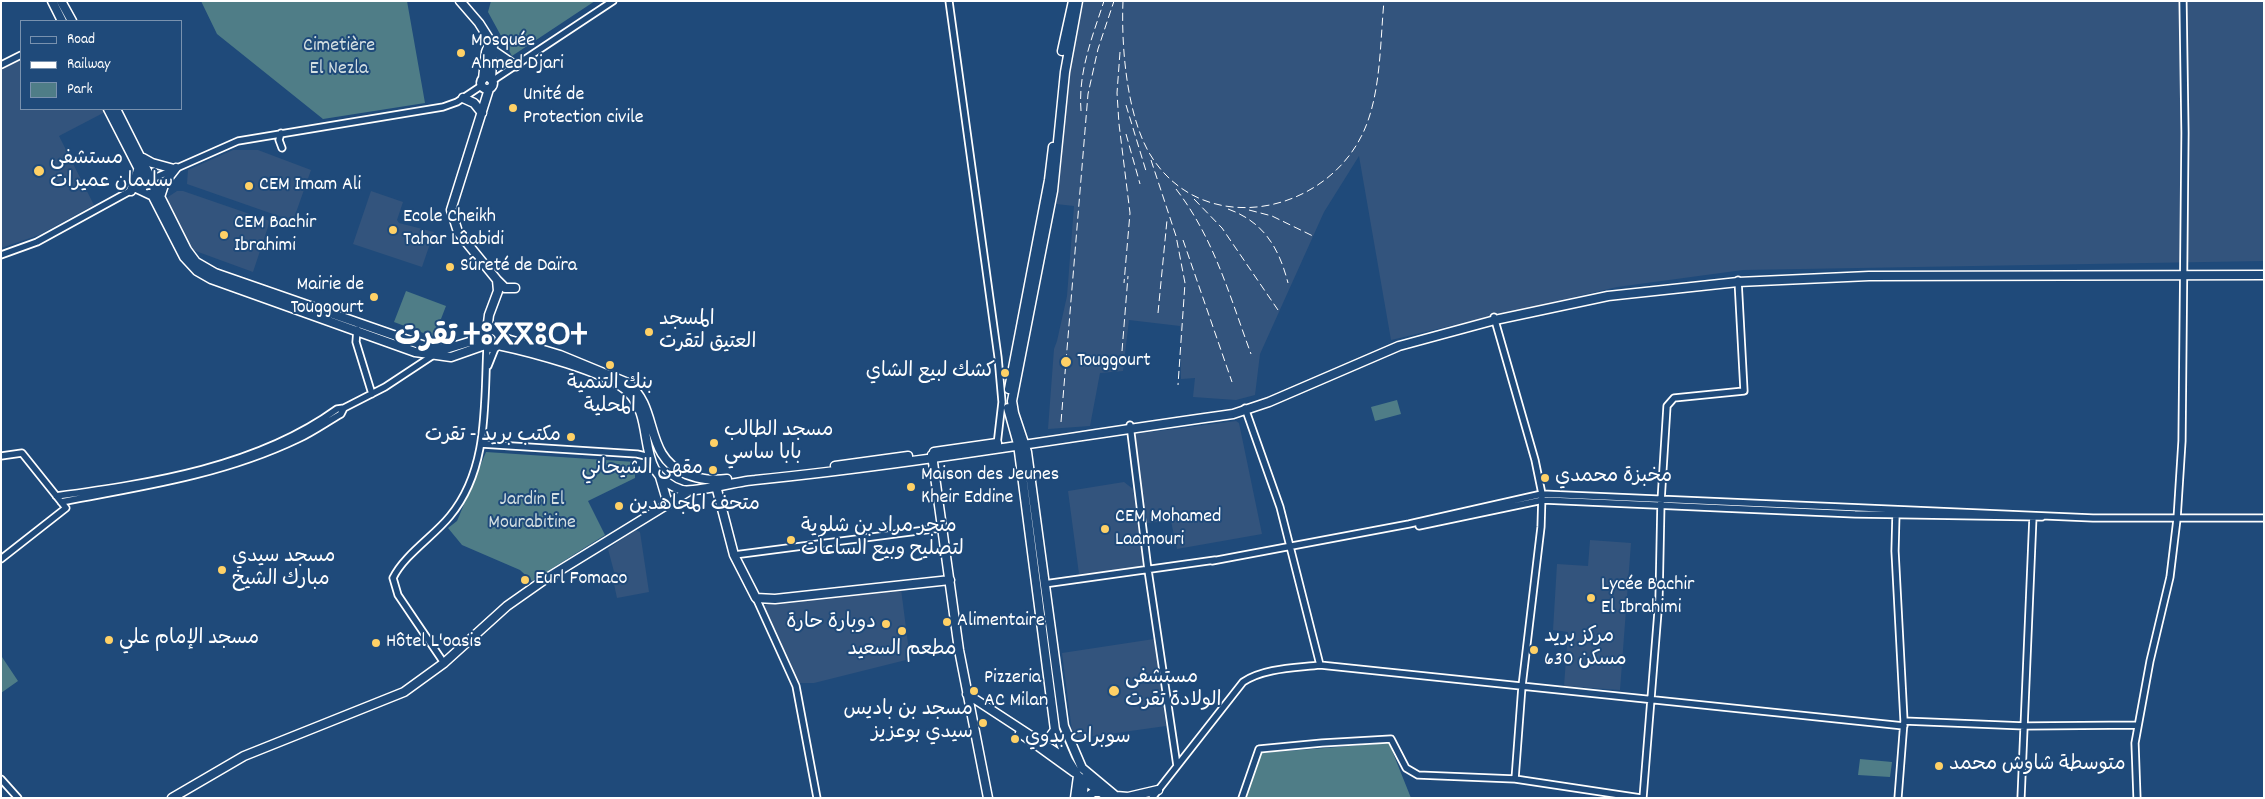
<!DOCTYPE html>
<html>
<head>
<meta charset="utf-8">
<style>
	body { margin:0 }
	#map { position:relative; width:2265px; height:799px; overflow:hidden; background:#1f4a7a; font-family:Dekko,sans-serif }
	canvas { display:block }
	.frame { position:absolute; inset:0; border:2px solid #fff; pointer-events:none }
	.legend { position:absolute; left:20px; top:20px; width:162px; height:90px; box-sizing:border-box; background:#1f4a7a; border:1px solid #7992af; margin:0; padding:6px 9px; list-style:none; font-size:15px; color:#fff }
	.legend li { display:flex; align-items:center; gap:10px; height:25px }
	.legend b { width:25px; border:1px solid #7992af }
</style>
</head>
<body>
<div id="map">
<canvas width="2265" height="799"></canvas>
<div class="frame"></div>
<ul class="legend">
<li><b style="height:6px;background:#1f4a7a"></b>Road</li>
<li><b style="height:6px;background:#fff"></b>Railway</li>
<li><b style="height:14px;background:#4f7d87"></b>Park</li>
</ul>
</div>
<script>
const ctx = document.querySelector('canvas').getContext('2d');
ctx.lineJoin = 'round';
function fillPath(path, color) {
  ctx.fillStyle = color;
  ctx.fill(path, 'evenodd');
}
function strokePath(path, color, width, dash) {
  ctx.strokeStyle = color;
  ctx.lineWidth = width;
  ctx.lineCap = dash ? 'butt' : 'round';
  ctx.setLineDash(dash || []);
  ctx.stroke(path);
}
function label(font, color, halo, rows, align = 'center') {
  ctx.font = font + ' Dekko,"Playpen Sans Arabic","Noto Sans Tifinagh",sans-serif';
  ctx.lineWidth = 4;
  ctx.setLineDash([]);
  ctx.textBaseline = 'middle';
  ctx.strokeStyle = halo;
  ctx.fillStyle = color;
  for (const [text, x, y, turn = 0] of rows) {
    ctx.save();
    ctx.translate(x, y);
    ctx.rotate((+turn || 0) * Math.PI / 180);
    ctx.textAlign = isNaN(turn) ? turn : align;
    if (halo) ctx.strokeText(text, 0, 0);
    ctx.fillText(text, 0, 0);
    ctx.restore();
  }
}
fillPath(new Path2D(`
	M1082 1H2264V261L1743 270 1617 287 1391 340 1359 156 1324 212 1260 354 1255 395 1236 400 1193 397 1195 378 1181 379 1180 326 1129 320 1123 371 1100 373 1090 426 1048 429 1054 349 1057 341 1067 296 1074 206 1056 204 1065 96 1068 93 1072 50Z
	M21 59V109H103L105 112 59 136 94 205 39 235 1 248V70Z
	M233 150H258L311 170 293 221 187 184 188 170Z
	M177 191H183L270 221 253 272 190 249 167 204 168 197Z
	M371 191 403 202 397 220 399 223 434 232 422 267 353 244Z
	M1236 421 1239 423 1262 534 1177 549 1171 521 1146 523 1135 434Z
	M1124 482 1133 489 1143 567 1079 574 1068 491Z
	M635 530 640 532 649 592 617 598 614 584 617 583 608 549Z
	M1590 540 1631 543 1620 690 1564 686 1568 632 1553 630 1557 564 1588 566Z
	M901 589 910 659 814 683H796L760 607 770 603Z
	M1154 639 1166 726 1073 739 1062 653Z`), '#33547d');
fillPath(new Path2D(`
	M201 1H407L425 103 323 119 217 34Z
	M491 1H595L512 56 488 12Z
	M406 291 446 306 434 337 394 322Z
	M1397 400 1401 414 1375 421 1371 407Z
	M486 452 635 462V478L588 501 605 535 532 581 520 570 462 545 448 528 457 521Z
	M2 657 18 681 1 693V658Z
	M1389 743 1411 798H1246L1261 753Z
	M1860 759 1892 762 1890 777 1858 775Z`), '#4f7d87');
const minor = new Path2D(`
	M949 1 998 357 1002 402 997 445
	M1 65 21 55
	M492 81 613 1
	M281 133 279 140 282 148
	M1 255 37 242 152 179 238 141 443 107 457 102 481 86
	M1494 317 1535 460 1542 494 1541 527 1522 686 1515 779
	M357 329 356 342 372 394
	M488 366 496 346
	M1245 408 1280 507 1320 665
	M1130 425 1148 570 1177 766
	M481 444 637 454 650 457
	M1 456 22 453 66 508 1 559
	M56 496C151 483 257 467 337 409L344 408 385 387 432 356
	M61 502C141 487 223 475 298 439 313 432 327 422 341 414L344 408
	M1896 513 1895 551 1904 721 1898 798
	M1419 526 1543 500 1855 514 2042 517
	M734 555 941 528
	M1212 561 1409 524 1542 494 2093 518H2264
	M1044 584 1215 560
	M756 598 796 686 817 798
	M444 663 398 595 393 578C404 555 434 536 450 516 489 469 484 404 487 347
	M1904 721 2025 726 2138 725
	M1 779 18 798
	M1152 798 1243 682C1264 668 1295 668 1320 665L1904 726
	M1242 798 1259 749 1322 743 1391 739 1406 768 1418 775 1515 779 1641 798
	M1643 798 1659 599 1661 501 1667 406 1674 398 1744 391 1738 280
	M2021 798 2033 516
	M2137 798 2135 743 2150 661 2170 577 2177 519 2182 441 2185 133 2183 1`);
const major = new Path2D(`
	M52 1 62 21
	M61 1 72 21
	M460 1 479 23 493 45 491 79
	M1078 1 1065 72 1053 191 1012 401 1014 413 1027 452 1064 726 1082 768 1118 798
	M494 51 516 66
	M1062 51 1073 1
	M481 83a6 6 0 1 1 12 0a6 6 0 1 1-12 0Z
	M483 79 486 52 490 42
	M463 98 474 103 482 113
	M108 109 184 257 197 271 211 279 415 352 451 357 485 345
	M116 109 187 250 196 262 215 273 425 346 446 349 482 338
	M143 158 152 163 174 169
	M136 188 153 196
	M131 191 139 167
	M160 197 165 182 176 168
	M497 280 505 288H515
	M482 339a9 9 0 1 1 18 0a9 9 0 1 1-18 0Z
	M487 331 489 315 498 291 497 280 458 232 451 210 489 89
	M500 337 560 355 628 383C660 409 643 456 686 474 700 479 711 481 727 479
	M498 345C527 351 609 372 628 392 658 422 632 474 682 490 695 493 739 481 755 480 915 464 1074 436 1233 414L1269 402 1399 346 1495 320 1608 296 1738 282 1869 276 2264 275
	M1009 389 1049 180 1053 147
	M1008 408 1018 444 1055 730 1068 760 1078 776 1109 798
	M934 452 997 443
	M932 455 959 650 988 798
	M835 466 908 456
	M660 477 668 504
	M715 482 734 555 756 598 775 599 950 580
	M967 694 1068 760
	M1020 733 1074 772
	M1039 740 1049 738 1055 730
	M1116 796 1128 797 1158 790
	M172 798 244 756 404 692 444 663 507 606 544 580 689 491
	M1075 798 1078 776
	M1082 798 1085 778
	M1085 798 1094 792H1102`);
strokePath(minor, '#fff', 9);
strokePath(major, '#fff', 11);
strokePath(minor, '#1f4a7a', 5.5);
strokePath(major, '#1f4a7a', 8);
strokePath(new Path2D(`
	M1123 1C1121 47 1127 121 1153 159 1206 238 1323 214 1362 135 1381 97 1380 43 1384 1
	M1120 52 1117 93 1119 124 1130 213 1124 283
	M1126 105 1146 171
	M1081 111C1078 72 1092 38 1104 1
	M1126 134 1140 184
	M1151 160 1176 236 1185 283 1178 385
	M1176 189C1214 238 1230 297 1251 354
	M1194 199 1222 228 1278 310
	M1228 209C1264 222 1279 248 1288 283
	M1249 210 1272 216 1315 237
	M1183 240 1232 382
	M1158 313 1167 220
	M1122 351 1128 276
	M1061 422 1088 94 1098 49 1114 1`), '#fff', 1, [8, 4]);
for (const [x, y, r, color] of [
	[461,53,5,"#ffd166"],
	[513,108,5,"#ffd166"],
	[39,171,6,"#ffd166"],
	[249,186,5,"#ffd166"],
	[393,230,5,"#ffd166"],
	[224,235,5,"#ffd166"],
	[450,267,5,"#ffd166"],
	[374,297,5,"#ffd166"],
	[649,332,5,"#ffd166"],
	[1066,362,6,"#ffd166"],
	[610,365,5,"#ffd166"],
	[1005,373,5,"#ffd166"],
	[571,437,5,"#ffd166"],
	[714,443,5,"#ffd166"],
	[713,470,5,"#ffd166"],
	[1545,478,5,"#ffd166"],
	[911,487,5,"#ffd166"],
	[619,506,5,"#ffd166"],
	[1105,529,5,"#ffd166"],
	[791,540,5,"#ffd166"],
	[222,570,5,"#ffd166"],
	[525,580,5,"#ffd166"],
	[1591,598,5,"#ffd166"],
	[947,622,5,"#ffd166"],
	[886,624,5,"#ffd166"],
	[902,631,5,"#ffd166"],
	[109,640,5,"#ffd166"],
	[376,643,5,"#ffd166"],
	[1534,650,5,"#ffd166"],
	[974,691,5,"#ffd166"],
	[1114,691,6,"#ffd166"],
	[983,723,5,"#ffd166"],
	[1015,739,5,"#ffd166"],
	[1939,766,5,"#ffd166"]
]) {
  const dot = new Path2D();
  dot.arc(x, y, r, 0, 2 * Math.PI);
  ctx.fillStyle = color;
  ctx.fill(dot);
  strokePath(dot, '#1f4a7a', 2);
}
label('20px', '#fff', '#1f4a7a', [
	["Mosquée",471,42],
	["Ahmed Djari",471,65],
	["Unité de",523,96],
	["Protection civile",523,119],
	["مستشفى",50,160],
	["سليمان عميرات",50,183],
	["CEM Imam Ali",259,186],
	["Ecole Cheikh",403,218],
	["Tahar Lâabidi",403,241],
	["CEM Bachir",234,224],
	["Ibrahimi",234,247],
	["Sûreté de Daïra",460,267],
	["Mairie de",364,286,"right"],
	["Touggourt",364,309,"right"],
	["المسجد",659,321],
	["العتيق لتقرت",659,344],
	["Touggourt",1077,362],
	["كشك لبيع الشاي",995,373,"right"],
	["بنك التنمية",610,385,"center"],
	["المحلية",610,408,"center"],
	["مسجد الطالب",724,432],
	["بابا ساسي",724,455],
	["مكتب بريد - تقرت",561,437,"right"],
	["مقهى الشيحاني",703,470,"right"],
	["Maison des Jeunes",921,476],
	["Kheir Eddine",921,499],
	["مخبزة محمدي",1555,478],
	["متحف المجاهدين",629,506],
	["CEM Mohamed",1115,518],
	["Laamouri",1115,541],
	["متجر مراد بن شلوية",801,528],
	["لتصليح وبيع الساعات",801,551],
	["مسجد سيدي",232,558],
	["مبارك الشيخ",232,581],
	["Eurl Fomaco",535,580],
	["Lycée Bachir",1601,586],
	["El Ibrahimi",1601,609],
	["Alimentaire",957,622],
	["دوبارة حارة",876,624,"right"],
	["مركز بريد",1544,638],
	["630 مسكن",1544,661],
	["مسجد الإمام علي",119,640],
	["Hôtel L'oasis",386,643],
	["مطعم السعيد",902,651,"center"],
	["Pizzeria",984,679],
	["AC Milan",984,702],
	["مستشفى",1125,679],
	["الولادة تقرت",1125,702],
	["مسجد بن باديس",973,711,"right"],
	["سيدي بوعزيز",973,734,"right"],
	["سوبرات بدوي",1025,739],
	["متوسطة شاوش محمد",1949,766]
], 'left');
label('20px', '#d3dee1', '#1f4a7a', [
	["Cimetière",339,47],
	["El Nezla",339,70],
	["Jardin El",532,501],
	["Mourabitine",532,524]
]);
label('bold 30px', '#fff', '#1f4a7a', [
	["تقرت ⵜⵓⴳⴳⵓⵔⵜ",491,340]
]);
</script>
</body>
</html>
